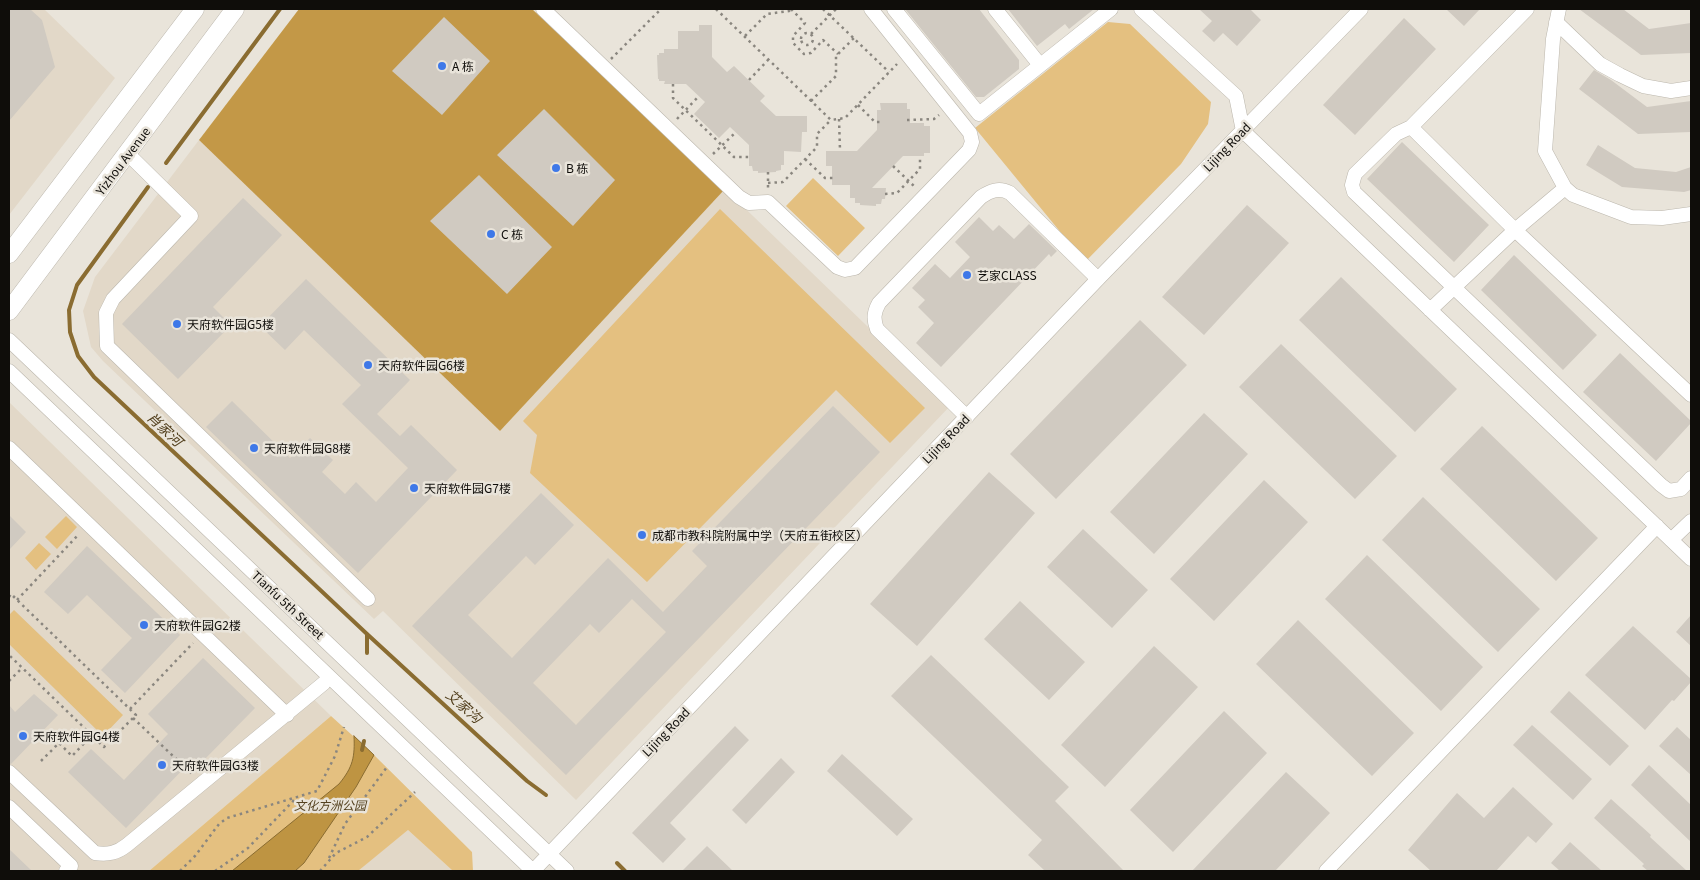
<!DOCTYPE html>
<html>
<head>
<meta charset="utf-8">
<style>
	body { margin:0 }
	#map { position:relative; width:1700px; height:880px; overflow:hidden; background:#e9e4da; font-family:Georgia,serif }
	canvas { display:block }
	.frame { position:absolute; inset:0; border:10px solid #0f0d0a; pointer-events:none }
</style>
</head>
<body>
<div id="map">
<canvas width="1700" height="880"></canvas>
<div class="frame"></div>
</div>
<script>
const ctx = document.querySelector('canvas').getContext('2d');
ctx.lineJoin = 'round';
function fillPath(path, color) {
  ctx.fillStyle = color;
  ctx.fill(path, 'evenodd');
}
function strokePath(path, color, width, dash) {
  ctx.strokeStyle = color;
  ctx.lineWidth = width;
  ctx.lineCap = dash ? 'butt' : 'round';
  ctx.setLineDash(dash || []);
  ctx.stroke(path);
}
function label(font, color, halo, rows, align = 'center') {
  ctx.font = font + ' Georgia,"Noto Sans SC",serif';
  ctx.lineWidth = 5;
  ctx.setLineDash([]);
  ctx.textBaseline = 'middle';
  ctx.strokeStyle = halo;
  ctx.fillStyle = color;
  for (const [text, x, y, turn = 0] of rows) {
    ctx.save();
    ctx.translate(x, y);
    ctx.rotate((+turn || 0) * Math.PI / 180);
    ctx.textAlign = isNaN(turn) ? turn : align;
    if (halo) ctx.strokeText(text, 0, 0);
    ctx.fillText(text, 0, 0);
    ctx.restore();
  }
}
fillPath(new Path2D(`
	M9 9H44L115 78 9 215Z
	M199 140 500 431 725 189 950 406 576 800 383 611 374 619 103 361 91 347 83 311 95 277Z
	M9 402 331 716 149 871H9Z
	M408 830 453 871H358L369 861Z`), '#e2d8c8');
fillPath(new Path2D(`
	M1108 22 1130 24 1211 102 1208 124 1181 164 1085 262 975 128Z
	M813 178 865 228 838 256 786 206Z
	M720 209 925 408 890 443 836 390 647 582 530 473 537 435 523 421Z
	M66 516 77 527 57 549 45 537Z
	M39 543 51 554 36 570 25 558Z
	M14 610 123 715 103 736 9 644V615Z
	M331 716 374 755 472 852 473 871H453L408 830 358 871H149Z`), '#e4c080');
fillPath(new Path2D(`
	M299 9H532L725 189 500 431 199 140Z`), '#c39847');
const water = new Path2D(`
	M354 736 374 755 356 787 304 863 295 871H232L339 784C353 767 355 757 354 736Z`);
fillPath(water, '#be9442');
strokePath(water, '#8a6c31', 1);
strokePath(new Path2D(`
	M166 163 280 9
	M148 187 77 285 69 310 70 332 78 356 94 377 367 634 527 781 546 795
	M367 634V653
	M362 750 364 741
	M617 863 625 871`), '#8a6c31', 4);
fillPath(new Path2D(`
	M9 9H30L42 20 55 67 9 121Z
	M905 9H979L1019 60V69L984 97H976Z
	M1008 9H1094L1069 29 1065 24 1037 46Z
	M1199 9H1250L1261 20 1237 46 1223 33 1214 42 1202 31 1212 21Z
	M1446 9H1480L1464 26Z
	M1579 9H1623L1649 29 1691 23V53L1641 55Z
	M444 17 490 61 442 115 392 71Z
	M1404 18 1436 49 1355 135 1323 105Z
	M699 25H712V57L727 72 734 66 765 96 760 101 776 116H807V132H802L801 152 784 151V165H781V170L776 171V172L758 173V171H753L752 166H749V145L730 127 719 138 694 114 705 102 686 84H664L665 81H659V79H658L657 55H659V53H664V49H678V31H699Z
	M1594 70 1611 80 1647 107 1691 101V132L1638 134 1579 89Z
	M880 103H907V109H910V123H924V126H930V153H924V156H903L872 188H886L885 199H882L881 204H876V206L860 205V203H855V198H850V185H832V166H826V151H857L877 130V110H881Z
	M544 109 615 180 573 226 497 155Z
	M1402 142 1489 225 1454 262 1367 179Z
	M1598 145 1635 168 1676 172 1691 167V190L1684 192 1622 187 1586 165Z
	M479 175 552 247 507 294 430 221Z
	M243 198 282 235 213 307 231 325 178 379 122 324Z
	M1247 205 1289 243 1204 335 1162 297Z
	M979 217 993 231 999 225 1014 239 1029 224 1057 251 1051 257 1049 254 941 367 916 343 934 323 918 307 925 300 912 288 935 264 950 278 970 257 955 242Z
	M1514 255 1597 335 1563 370 1481 290Z
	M1341 277 1457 389 1415 432 1299 320Z
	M306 279 410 380 377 414 400 436 411 425 457 470 358 573 206 427 232 401 290 458 310 438 333 460 322 472 345 494 356 482 376 502 408 468 342 404 361 385 304 330 285 350 260 326Z
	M1140 320 1187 365 1056 499 1010 454Z
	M1281 344 1397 456 1355 499 1239 387Z
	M1620 353 1691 421V423L1656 461 1583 392Z
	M833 406 880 452 566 775 412 626 541 493 574 525 535 565 526 556 468 615 512 658 608 558 663 612 707 566 692 551ZM632 599 666 632 576 725 533 683 590 624 599 633Z
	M1204 413 1248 454 1154 554 1110 512Z
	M1482 426 1598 538 1556 581 1440 469Z
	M989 472 1035 513 917 646 870 604Z
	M1264 480 1308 522 1214 621 1170 579Z
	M1423 497 1540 609 1498 652 1382 540Z
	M9 515 26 532 9 550Z
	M1083 529 1148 590 1112 628 1047 567Z
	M87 546 180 635 125 693 101 670 132 638 87 595 68 614 44 592Z
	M1367 555 1483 667 1441 711 1325 599Z
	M1020 601 1085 662 1049 700 984 639Z
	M1691 615V646L1676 632Z
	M1298 620 1414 733 1372 776 1256 664Z
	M1633 626 1691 679V682L1674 701 1672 700 1645 730 1585 675Z
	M1154 646 1198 687 1105 787 1061 745Z
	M931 655 1069 787 1055 801 1124 871H1045L1028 855 1042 840 891 696Z
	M203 658 255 708 200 764 194 758 126 828 68 772 91 749 124 780 168 734 148 714Z
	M1569 691 1629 746 1610 766 1550 712Z
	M34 694 58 715 11 764 9 763V705L15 712Z
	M1224 711 1267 753 1173 852 1130 810Z
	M1532 725 1592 779 1573 800 1513 745Z
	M735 726 749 740 670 823 686 839 663 863 632 833Z
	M1677 727 1691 740V775L1659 746Z
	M842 754 913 819 897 836 827 771Z
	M781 758 795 772 746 824 732 810Z
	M1649 765 1691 805V842L1631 785Z
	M1286 772 1330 813 1275 871H1192Z
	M1513 787 1553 824 1536 843 1528 836 1496 871H1431L1408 850 1457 793 1484 818Z
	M1611 799 1651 835 1650 837 1687 871H1648L1642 866 1644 864 1594 818Z
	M1570 842 1602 871H1560L1551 863Z
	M707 846 733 871H682Z
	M9 849 32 871H9Z`), '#d0cac1');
const minor = new Path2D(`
	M543 9 739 197 749 203 768 202 837 267 845 270 855 268 969 150 972 142 970 133 871 9
	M894 9 979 114 1111 9
	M995 9 1040 65
	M1141 9 1236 96 1243 131 1691 559
	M1527 9 1411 127 1515 230 1691 395
	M1559 9 1553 39 1545 151 1565 188 1573 195 1631 217 1662 218 1691 214
	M1556 22 1600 64 1620 75 1643 86 1671 91 1691 88
	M1411 127 1396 134 1355 174 1352 185 1354 192 1661 485 1669 491 1681 489 1691 478
	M128 154 191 216 113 299 106 313 107 346 368 599
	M1430 310 1515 230 1565 188
	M9 340 567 871
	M9 371 533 871
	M967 417 877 329C873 319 874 312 879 303L981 197C990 191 999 187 1010 193L1098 279
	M9 448 287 715
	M1671 540 1691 521
	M9 772 95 853C108 855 117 853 127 845L324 683
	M9 807 71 866 66 871
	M533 871 1098 279 1361 9
	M1326 871 1657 526`);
const major = new Path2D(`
	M9 254 195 9
	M9 311 235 9`);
strokePath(minor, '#bcb7ad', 15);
strokePath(major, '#bcb7ad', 19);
strokePath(new Path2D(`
	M716 9 831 120 845 118 897 64
	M791 9 805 23 793 36V43L804 54 811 53 823 40 838 54
	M823 9 889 72
	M801 39a6 6 0 1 1 12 0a6 6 0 1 1-12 0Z
	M811 34 836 9
	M745 36 767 14 789 11 791 9
	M611 59 661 9
	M749 80 768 60
	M673 84V98L734 157H749
	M811 101 836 76V56L854 38
	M858 105 875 122H882
	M677 119 699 96
	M839 119 840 150
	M907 120 934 119 939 115
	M713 154 736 132
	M805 159 825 178H833
	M893 166 916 188
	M768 172V190
	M768 183 783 182 817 147V134L831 120
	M885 194 897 193 920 169V156
	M9 597 11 594 136 715 104 747 9 655
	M17 600 79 534
	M9 681 22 668
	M130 709 193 643
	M133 718 192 774
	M41 761 59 743 72 756 92 735
	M329 858 345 824 387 767
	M180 871 195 856 219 824 227 818 317 791 335 756 344 727
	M215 871 248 848 297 797
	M320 871 336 853 367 837 415 792`), '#8a867f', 2.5, [2.5, 4]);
strokePath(minor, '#fff', 14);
strokePath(major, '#fff', 18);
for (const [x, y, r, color] of [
	[442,66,5,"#3e78e8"],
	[556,168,5,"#3e78e8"],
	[491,234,5,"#3e78e8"],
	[967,275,5,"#3e78e8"],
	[177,324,5,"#3e78e8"],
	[368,365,5,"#3e78e8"],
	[254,448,5,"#3e78e8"],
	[414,488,5,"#3e78e8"],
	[642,535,5,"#3e78e8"],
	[144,625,5,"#3e78e8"],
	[23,736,5,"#3e78e8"],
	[162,765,5,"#3e78e8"]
]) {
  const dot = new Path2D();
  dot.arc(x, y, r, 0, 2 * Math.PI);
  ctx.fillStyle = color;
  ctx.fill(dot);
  strokePath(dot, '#e9e4da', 2);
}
label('12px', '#0f0d0a', '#e9e4da', [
	["A 栋",452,66],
	["B 栋",566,168],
	["C 栋",501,234],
	["艺家CLASS",977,275],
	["天府软件园G5楼",187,324],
	["天府软件园G6楼",378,365],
	["天府软件园G8楼",264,448],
	["天府软件园G7楼",424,488],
	["成都市教科院附属中学（天府五街校区）",652,535],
	["天府软件园G2楼",154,625],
	["天府软件园G4楼",33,736],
	["天府软件园G3楼",172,765]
], 'left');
label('12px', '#0f0d0a', '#e9e4da', [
	["Lijing Road",1227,147,-46],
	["Yizhou Avenue",123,161,-53],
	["Lijing Road",946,439,-46],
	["Tianfu 5th Street",288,605,43],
	["Lijing Road",666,732,-46]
]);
label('italic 12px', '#554220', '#e9e4da', [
	["文化方洲公园",330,805]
]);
label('italic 14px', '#53401e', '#e9e4da', [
	["肖家河",165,429,43],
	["艾家沟",464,706,42]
]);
</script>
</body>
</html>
